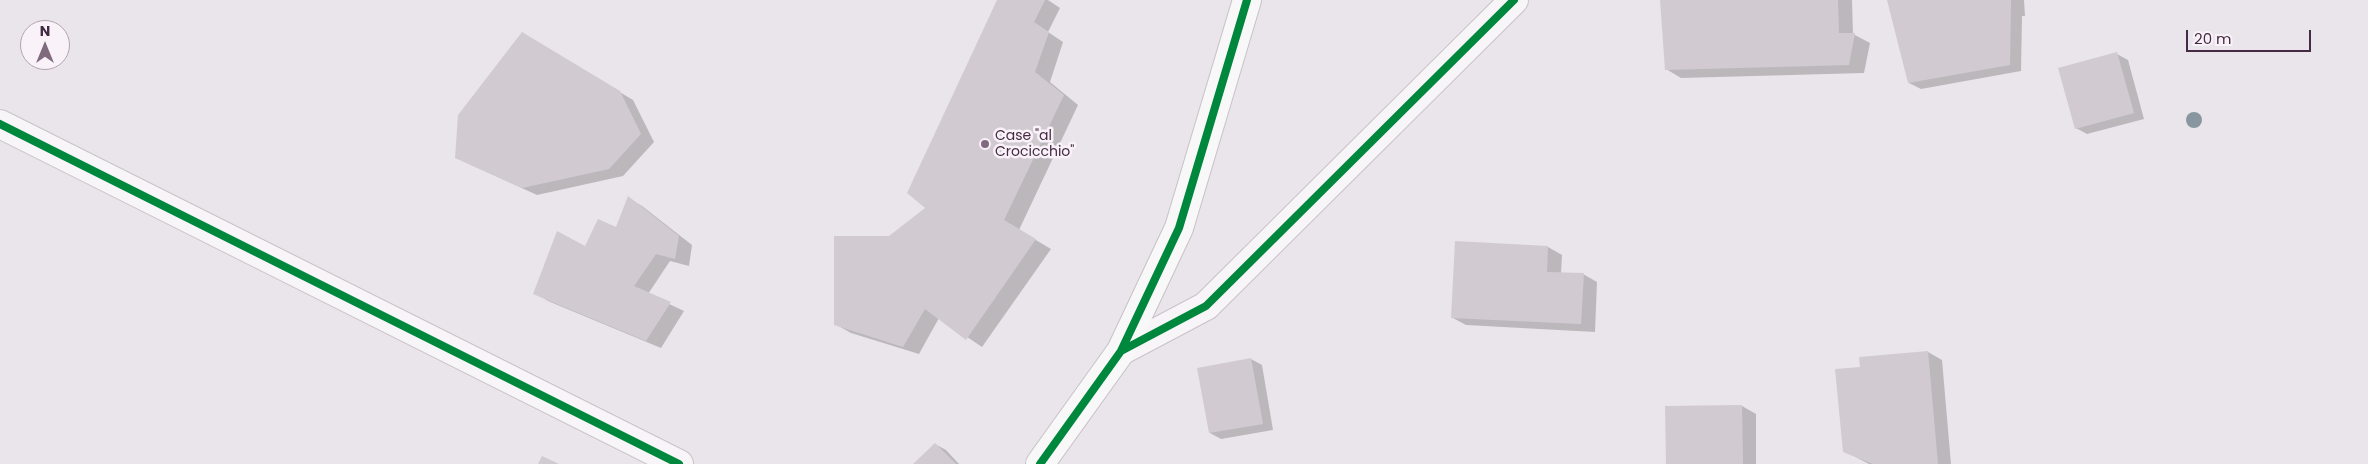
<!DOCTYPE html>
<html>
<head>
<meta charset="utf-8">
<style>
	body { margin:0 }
	#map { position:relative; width:2368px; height:464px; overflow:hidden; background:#eae5ea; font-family:Poppins,sans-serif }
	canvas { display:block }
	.north { position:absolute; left:20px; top:20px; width:50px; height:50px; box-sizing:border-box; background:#f9f3f9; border:1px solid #b1a3b0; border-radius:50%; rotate:0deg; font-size:14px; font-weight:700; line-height:20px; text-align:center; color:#452a43 }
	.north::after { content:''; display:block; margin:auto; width:18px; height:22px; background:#7f6b7d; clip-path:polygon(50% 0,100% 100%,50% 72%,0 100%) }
	.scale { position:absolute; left:2186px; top:30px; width:125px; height:22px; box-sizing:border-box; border:2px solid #452a43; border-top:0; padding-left:6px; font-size:15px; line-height:18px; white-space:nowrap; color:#452a43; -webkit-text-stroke:4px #f9f3f9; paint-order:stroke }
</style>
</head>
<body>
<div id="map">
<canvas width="2368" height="464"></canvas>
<div class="north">N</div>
<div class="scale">20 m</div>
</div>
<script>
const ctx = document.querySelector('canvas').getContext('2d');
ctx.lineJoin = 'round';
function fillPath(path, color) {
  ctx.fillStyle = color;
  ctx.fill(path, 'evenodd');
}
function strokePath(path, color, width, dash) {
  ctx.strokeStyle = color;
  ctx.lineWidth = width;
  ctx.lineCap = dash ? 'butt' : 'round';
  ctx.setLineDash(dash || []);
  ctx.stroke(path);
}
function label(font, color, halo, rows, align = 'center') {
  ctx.font = font + ' Poppins,sans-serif';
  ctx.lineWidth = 5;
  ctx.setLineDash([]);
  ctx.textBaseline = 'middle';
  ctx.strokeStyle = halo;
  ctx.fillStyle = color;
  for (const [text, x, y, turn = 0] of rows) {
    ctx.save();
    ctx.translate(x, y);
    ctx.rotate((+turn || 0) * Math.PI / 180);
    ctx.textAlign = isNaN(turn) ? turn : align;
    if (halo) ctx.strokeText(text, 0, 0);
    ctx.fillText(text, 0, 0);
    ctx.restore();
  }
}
fillPath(new Path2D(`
	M998 0H1048L1060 8 1048 32 1063 42 1050 82 1078 105 1019 230 1051 249 982 347 939 318 919 354 851 333 835 324 890 238 927 208Z
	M1661 0H1852L1853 34 1870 43 1864 73 1681 78 1666 69Z
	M1888 0H2024L2025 16H2022L2021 71 1921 89 1909 83Z
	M536 42 633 100 654 142 623 176 537 195 456 158Z
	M2117 54 2128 60 2144 119 2087 134 2076 128Z
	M628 198 642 206 692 245 689 266 670 261 648 294 684 311 661 348 548 301 535 293 586 248 616 229Z
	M1457 242 1548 247 1562 255 1561 273 1583 274 1597 282 1595 332 1466 325 1453 318Z
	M1928 352 1942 360 1951 464H1869L1844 451 1861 368Z
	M1251 359 1262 365 1273 430 1221 439 1210 433 1199 369Z
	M1742 406 1756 414V464H1667Z
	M935 444 946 450 959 464H915Z`), '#0003');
fillPath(new Path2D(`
	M997 0H1045L1034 22 1049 32 1035 72 1064 95 1004 220 1036 239 966 340 925 309 903 347 834 325V236H889L925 208 907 193Z
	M1660 0H1838L1839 33H1855L1849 65 1665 70Z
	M1887 0H2011L2010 65 1908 83Z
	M522 32 620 91 641 134 609 169 522 188 455 158 458 115Z
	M2117 52 2134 113 2075 129 2058 68Z
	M628 196 679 236 675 259 656 254 634 286 671 302 646 341 533 294 557 231 585 246 598 219 616 227Z
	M1455 241 1548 246 1547 272 1584 273 1581 324 1451 318Z
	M1928 351 1938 464H1873L1843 452 1835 369 1860 367 1859 357Z
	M1251 358 1263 424 1209 433 1197 368Z
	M1742 405 1743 464H1666L1665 406Z
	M935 443 956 464H913Z
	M542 456 559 464H538Z`), '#d1cbd1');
const minor = new Path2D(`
	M0 124 679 464
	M1121 351 1206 306 1514 0`);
const major = new Path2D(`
	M1040 464 1121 351 1179 228 1247 0`);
strokePath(minor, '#c8c3c8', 30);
strokePath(major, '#c8c1c8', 30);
strokePath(minor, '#f7f5f7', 28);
strokePath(major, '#f8f8f8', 28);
strokePath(new Path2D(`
	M0 124 679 464
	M1121 351 1206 306 1514 0
	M1040 464 1121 351 1179 228 1247 0`), '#00873e', 8);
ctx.fillStyle = '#88979f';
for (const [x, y] of [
	[2194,120]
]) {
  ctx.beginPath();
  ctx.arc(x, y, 8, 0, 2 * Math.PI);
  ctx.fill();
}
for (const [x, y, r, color] of [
	[985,144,5,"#7f6b7d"]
]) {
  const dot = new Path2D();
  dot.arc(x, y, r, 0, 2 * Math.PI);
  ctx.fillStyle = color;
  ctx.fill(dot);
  strokePath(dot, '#f9f3f9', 2);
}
label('14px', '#452a43', '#f9f3f9', [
	["Case \"al",995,136],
	["Crocicchio\"",995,152]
], 'left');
</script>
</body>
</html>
